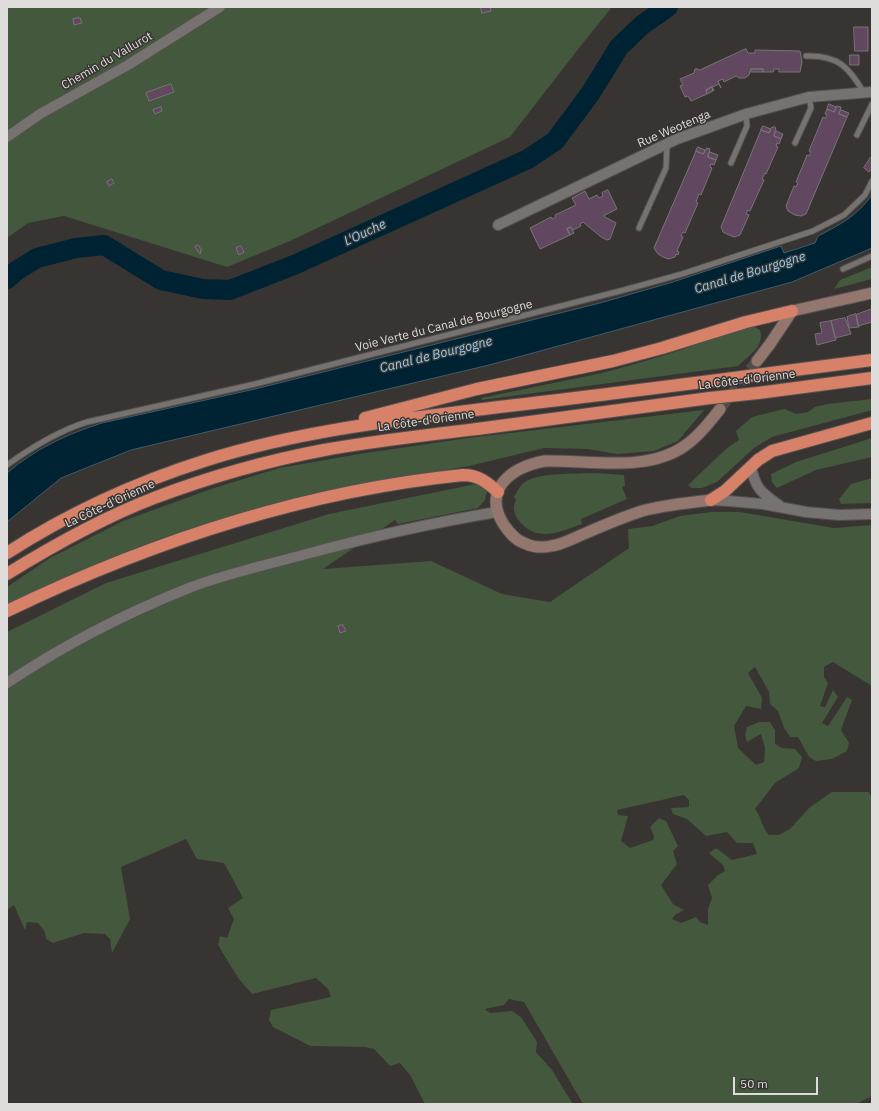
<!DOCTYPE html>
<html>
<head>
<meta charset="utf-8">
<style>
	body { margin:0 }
	#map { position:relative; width:879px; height:1111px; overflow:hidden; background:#373432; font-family:"IBM Plex Sans",sans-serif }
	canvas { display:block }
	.frame { position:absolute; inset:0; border:8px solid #dfdddc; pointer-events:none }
	.scale { position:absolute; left:733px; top:1077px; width:85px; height:18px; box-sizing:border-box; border:2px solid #dfdddc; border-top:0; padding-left:5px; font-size:12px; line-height:14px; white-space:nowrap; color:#dfdddc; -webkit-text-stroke:3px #373432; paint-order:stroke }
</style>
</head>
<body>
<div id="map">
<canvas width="879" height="1111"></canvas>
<div class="frame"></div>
<div class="scale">50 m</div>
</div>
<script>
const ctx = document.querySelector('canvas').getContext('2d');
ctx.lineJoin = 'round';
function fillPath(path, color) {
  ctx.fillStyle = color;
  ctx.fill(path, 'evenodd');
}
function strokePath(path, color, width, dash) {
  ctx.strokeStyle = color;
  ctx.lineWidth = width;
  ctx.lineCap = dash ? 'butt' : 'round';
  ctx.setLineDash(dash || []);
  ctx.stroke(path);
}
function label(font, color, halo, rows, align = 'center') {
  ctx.font = font + ' "IBM Plex Sans",sans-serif';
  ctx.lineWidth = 3;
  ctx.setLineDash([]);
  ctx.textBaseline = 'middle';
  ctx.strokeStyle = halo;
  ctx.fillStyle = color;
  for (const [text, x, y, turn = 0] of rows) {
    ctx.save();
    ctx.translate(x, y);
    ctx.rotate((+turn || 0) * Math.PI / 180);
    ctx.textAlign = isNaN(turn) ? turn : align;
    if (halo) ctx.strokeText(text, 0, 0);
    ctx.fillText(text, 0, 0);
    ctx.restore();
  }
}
fillPath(new Path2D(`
	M7 7H612L579 48 510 137 290 241 227 267 64 216 28 223 7 238Z
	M872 267V279L834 289 840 280Z
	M755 327 760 330C765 347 749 355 738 366L482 400 481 398 602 373 642 362 681 350 741 328Z
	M872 399V410L772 437 754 448 717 482 702 488H692L688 485 727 448 739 440 736 431 752 417 784 409 797 414 808 412 815 407 827 404Z
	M704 410 678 441 654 451 617 454 588 449 544 448 469 466 374 482 221 519 162 538 87 569 7 605V587L50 558 123 521 211 489 279 468 359 454 468 438Z
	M872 438V457L816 470 777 488 772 482 771 474 796 462Z
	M595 473 624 475 625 486 622 487 627 499 581 519 582 524C560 532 537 543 519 521 514 515 512 507 516 500L514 497C517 492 520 485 525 482 540 472 577 474 595 473Z
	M872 478V503L841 504 839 499 851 484Z
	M476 484 483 486 487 491 485 500 478 508 398 524 395 520 323 569 431 561 502 594 550 602 629 548 628 529 652 526 680 516 711 512H740L834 528 872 525V686L833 662 824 667V677L828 683 820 706 825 707 833 690 838 697 822 723 828 726 847 697 852 700 841 730 849 743 847 751 832 759 816 761 809 757 798 737H790L784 728 778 711 770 704 769 692 755 667 748 673 762 698 761 709 746 706 734 726 738 748 756 765 764 762 765 748 761 734 747 742 745 735 747 727 759 722H770L775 730V744L782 748 795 749 802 757 799 768 775 783 755 809C762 818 761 826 769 835H779L790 829 809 808 832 792H869L872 799V1096L856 1104H583L524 1002 509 999 504 1005 485 1009 490 1013 512 1011 521 1017 537 1042 536 1052 552 1070 573 1104H425L410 1075 400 1063 390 1066 374 1049 365 1047 310 1046 273 1027 269 1020 271 1010 331 997 328 989 316 978 252 994 238 978 218 945 220 936 227 938 234 919 228 908 243 898 224 863 197 859 186 839 121 867 130 919 112 953 110 939 105 934 84 933 53 943 46 939 45 932 38 923 27 922 25 930 14 905 7 910V632L106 583 329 514ZM684 795 689 800V807L671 808 673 814 687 819 706 836 727 832 737 843H753L757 854 732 860 716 848 709 853 723 865 725 871 718 875 708 885 712 898 708 909V925L700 922 696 917 681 923 672 919 675 915 684 910 673 904 661 885 677 864 673 851 678 846 666 821 659 818 650 827 654 836 653 840 630 848 621 841 628 816 618 815 617 810Z`), '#43583d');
const water = new Path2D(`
	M872 195V248L792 282 489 365 131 450 61 478 7 522V473C35 449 67 434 102 423L255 389 600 303 673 282 781 246 784 253 815 243 818 236C840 225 858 215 872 195Z`);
fillPath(water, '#002334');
strokePath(water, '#435b66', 1);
strokePath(new Path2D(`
	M7 279 16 271 37 258 76 248 104 245 161 280 203 289 230 290 294 265 528 159 555 141 590 94 619 47 642 25 668 7`), '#002334', 20);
const building = new Path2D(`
	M481 7H490L491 11 482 13Z
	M80 18 82 23 74 25 73 19Z
	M854 27H868V51H855Z
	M746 49 748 53H755V50L800 51 802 62 800 72H779V69H774L773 72H763V69H751L749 75 745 78H739L736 76 724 82 723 79 718 81 721 88 719 84 712 87 714 91 712 87 706 90 707 94 691 101 688 96 685 97 680 86 683 85 680 79 694 73 695 69H698L699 70Z
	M850 55H859V65H850Z
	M751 69H763V72H751Z
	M171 84 174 92 149 101 146 93Z
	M712 87 713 91 707 94 706 90Z
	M829 104 836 107 834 112 827 109Z
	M837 106 841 107 839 114 847 117 806 214 801 216 795 215 788 211 786 206 794 186 796 187 798 183 796 182 807 155 809 156 811 152 809 151 823 117 825 118 827 115 825 114 827 109 834 112Z
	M161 107 162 111 155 114 153 110Z
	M841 110 849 113 847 117 839 114Z
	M763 126 771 129 769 133 761 130Z
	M775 127 776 130 774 136 781 139 779 144 777 143 776 146 778 147 766 174 765 173 762 179 764 180 750 211 748 210 746 214 749 215 740 235 734 237 729 235 723 232 721 227 761 130 769 133 771 128Z
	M776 131 783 134 781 139 774 136Z
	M698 147 705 150 703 154 696 151Z
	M707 148 710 149 708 157 716 160 714 165 711 164 710 167 712 168 701 195 699 194 696 202 698 203 685 233 683 232 681 236 683 237 677 251 679 252 678 255 676 254 675 257 669 259 663 257 658 254 654 248 696 151 703 154Z
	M710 152 718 155 716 160 708 157Z
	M871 157H872V168L869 172 864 168Z
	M112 179 114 183 109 186 107 182Z
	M608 190 617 209 603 216 616 223 610 239 607 240 601 237 583 222 580 224 581 226 573 230 571 227 567 229 570 235 540 249 530 228 551 217 552 219 556 217 555 215 576 205 572 198 585 191 589 199 597 195 599 198 603 196 602 193Z
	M571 227 574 233 570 235 567 229Z
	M198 245 202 250 200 251 201 253 200 254 195 247Z
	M241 246 244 252 239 255 236 248Z
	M872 309V322L858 326 856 315Z
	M856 314 859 327 849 328 847 317Z
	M845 318 851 334 835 338 831 321Z
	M831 321 836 340 817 345 815 334 822 333 820 323Z
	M343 625 346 631 340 633 338 626Z`);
fillPath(building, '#61475f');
strokePath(building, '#777477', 1);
strokePath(new Path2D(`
	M720 409 757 361`), '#504d4c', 11, [11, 5.5]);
const service = new Path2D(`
	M806 56C838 55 849 67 864 93
	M857 135 872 104
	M795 143 811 108 809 97
	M731 163 747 126 746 114
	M639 228 666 168 667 144
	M843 269 872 256
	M7 465C32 447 58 431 87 422L255 384 624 290 682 274 813 231 844 215 865 195 872 181`);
const minor = new Path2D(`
	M7 137 40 114 128 65 220 7
	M498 225 677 139 746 114 809 97 872 92
	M751 466C755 489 762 493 780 506
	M711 500 729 501 763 504 806 512 839 515 872 514
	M7 683C64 645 126 613 189 588 225 574 262 566 299 556 365 538 430 523 497 512`);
const secondary = new Path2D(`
	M757 361 770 344 792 311 872 293
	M711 500C687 503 664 505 642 511 620 518 600 527 579 536 570 540 560 545 551 546 542 548 532 547 524 543 515 540 509 532 504 525 481 489 512 467 545 461 590 460 648 473 686 445 699 436 710 422 720 409`);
const motorway = new Path2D(`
	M771 373 872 360
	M758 393 872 378
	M365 418 477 389 613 361 662 348 746 322 792 311
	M711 500 725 491 758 460 772 451 872 423
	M7 553C69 513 137 482 207 460 299 431 396 420 491 408 570 399 648 389 726 379
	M7 574C54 545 102 518 154 498 209 477 266 461 324 450 374 441 426 435 477 429 555 418 633 408 710 398
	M7 611C150 542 304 491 463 475 478 475 487 482 498 492`);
strokePath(service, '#555150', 7);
strokePath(minor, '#555150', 12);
strokePath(secondary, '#555150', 13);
strokePath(motorway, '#555150', 14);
strokePath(service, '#767270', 5);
strokePath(minor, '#767270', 10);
strokePath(secondary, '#93766e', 11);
strokePath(motorway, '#d78168', 12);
const motorwayBridge = new Path2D(`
	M726 379 771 373
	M710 398 758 393`);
strokePath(motorwayBridge, '#555150', 14, []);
strokePath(motorwayBridge, '#d78168', 12);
label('12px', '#dfdddc', '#373432', [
	["Chemin du Vallurot",107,61,-30],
	["Rue Weotenga",674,129,-23],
	["Voie Verte du Canal de Bourgogne",444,326,-14],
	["La Côte-d'Orienne",747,380,-7],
	["La Côte-d'Orienne",426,421,-8],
	["La Côte-d'Orienne",110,504,-25]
]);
label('italic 13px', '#8ecff2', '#373432', [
	["L'Ouche",365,233,-25],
	["Canal de Bourgogne",750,273,-17],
	["Canal de Bourgogne",436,355,-14]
]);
</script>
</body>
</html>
